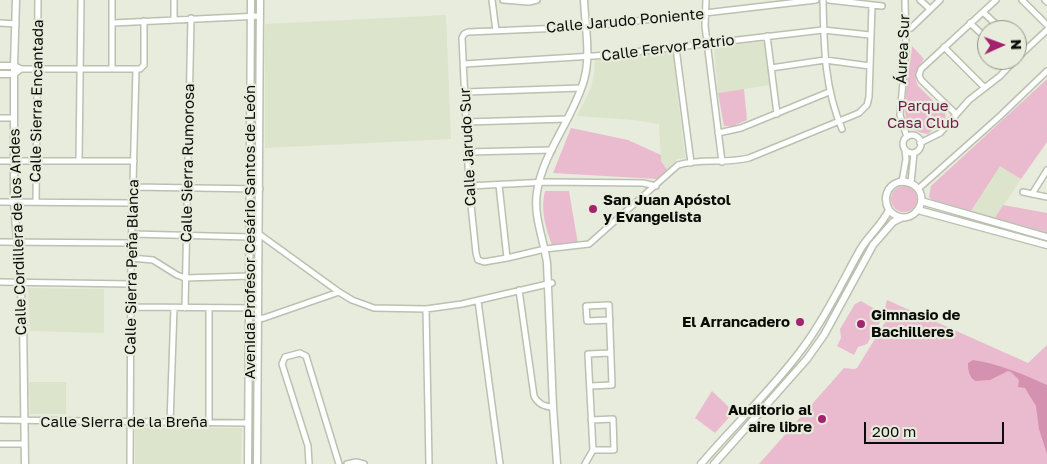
<!DOCTYPE html>
<html>
<head>
<meta charset="utf-8">
<style>
	body { margin:0 }
	#map { position:relative; width:1047px; height:464px; overflow:hidden; background:#e7ecdc; font-family:"Golos Text",sans-serif }
	canvas { display:block }
	.north { position:absolute; left:977px; top:20px; width:50px; height:50px; box-sizing:border-box; background:#e7ecdc; border:1px solid #8f9287; border-radius:50%; rotate:88deg; font-size:14px; font-weight:700; line-height:20px; text-align:center; color:#0b0c07 }
	.north::after { content:''; display:block; margin:auto; width:18px; height:22px; background:#a5226f; clip-path:polygon(50% 0,100% 100%,50% 72%,0 100%) }
	.scale { position:absolute; left:864px; top:422px; width:140px; height:22px; box-sizing:border-box; border:2px solid #0b0c07; border-top:0; padding-left:6px; font-size:15px; line-height:18px; white-space:nowrap; color:#0b0c07; -webkit-text-stroke:4px #e7ecdc; paint-order:stroke }
</style>
</head>
<body>
<div id="map">
<canvas width="1047" height="464"></canvas>
<div class="north">N</div>
<div class="scale">200 m</div>
</div>
<script>
const ctx = document.querySelector('canvas').getContext('2d');
ctx.lineJoin = 'round';
function fillPath(path, color) {
  ctx.fillStyle = color;
  ctx.fill(path, 'evenodd');
}
function strokePath(path, color, width, dash) {
  ctx.strokeStyle = color;
  ctx.lineWidth = width;
  ctx.lineCap = dash ? 'butt' : 'round';
  ctx.setLineDash(dash || []);
  ctx.stroke(path);
}
function label(font, color, halo, rows, align = 'center') {
  ctx.font = font + ' "Golos Text",sans-serif';
  ctx.lineWidth = 4.5;
  ctx.setLineDash([]);
  ctx.textBaseline = 'middle';
  ctx.strokeStyle = halo;
  ctx.fillStyle = color;
  for (const [text, x, y, turn = 0] of rows) {
    ctx.save();
    ctx.translate(x, y);
    ctx.rotate((+turn || 0) * Math.PI / 180);
    ctx.textAlign = isNaN(turn) ? turn : align;
    if (halo) ctx.strokeText(text, 0, 0);
    ctx.fillText(text, 0, 0);
    ctx.restore();
  }
}
fillPath(new Path2D(`
	M446 15 451 139 265 148V24Z
	M764 41 770 85 718 93 714 47Z
	M673 52 685 158 677 159 667 170 661 161 659 124 634 120 577 116 591 88 594 74 595 60Z
	M1000 165 1021 179 995 218 971 211Z
	M28 288 104 289V333L30 331Z
	M29 382H66V414H30Z
	M135 427 242 428 241 464H135Z`), '#dce4cc');
fillPath(new Path2D(`
	M912 46 924 59C917 68 913 75 918 86L945 112 946 119 928 134C921 133 912 131 908 124 900 111 911 64 912 46Z
	M1047 79V142L1021 179 1000 166 971 211 932 200 929 197 931 186Z
	M744 89 747 120 733 126H724L718 93Z
	M571 128 628 140 661 155V161L667 170 657 179 553 173Z
	M891 199a13 13 0 1 1 26 0a13 13 0 1 1-26 0Z
	M545 191H569L578 244 553 248C546 229 540 211 545 191Z
	M1003 205 1047 213V232L995 218Z
	M887 300 1028 363 1047 345V464H759L844 368 854 369 857 368 886 321 884 312Z
	M861 301 880 312 882 319 867 344 858 347 854 355 837 346 841 338 840 329 855 304Z
	M712 391 734 412 715 433 695 418Z`), '#eabacf');
fillPath(new Path2D(`
	M973 360C999 364 1023 374 1047 385V454L1039 429 1036 406 1025 388 1018 387 1019 380 1011 372 1008 371 990 380 976 381C969 378 968 370 968 363Z`), '#d591b0');
const minor = new Path2D(`
	M174 0V19
	M492 0 496 31
	M503 0 529 2 537 0
	M706 0 705 26 722 162
	M816 0 585 27 468 32 464 34 462 38 469 186 476 253 478 260 484 262 507 258 545 249 589 244 678 165C701 158 726 164 749 158L859 113 867 105 869 97 872 5
	M823 0C824 45 824 87 842 129
	M829 0 882 6
	M905 0 906 49 900 115 907 137
	M920 0 930 9
	M1022 0 1047 25
	M1045 0 1047 2
	M983 12 1002 30
	M0 23 16 24
	M113 23 260 16
	M970 23 987 39
	M906 29 911 28 940 0
	M767 36 777 114
	M1017 45 1023 51
	M944 47 984 87
	M676 48 691 163
	M1017 58 1047 30
	M464 64 609 55 823 30 870 35
	M112 68V0
	M771 68 825 60 870 66
	M20 69H140L144 65V21
	M465 92 581 88
	M956 114 921 80 919 75 921 69 996 0
	M0 118H14
	M466 122 567 119
	M718 133 741 128 829 92
	M903 144a9 9 0 1 1 18 0a9 9 0 1 1-18 0Z
	M920 143 940 133 969 100 1000 76 1015 60
	M467 152 552 150
	M0 161H134
	M79 161 81 0
	M902 182 906 159 905 150
	M911 183 914 153
	M499 185 507 258
	M469 186 547 182 643 183 656 186
	M133 187 260 189
	M918 189 999 117 1047 71
	M1023 192 1047 197
	M1032 194 1047 170
	M0 202 132 203
	M36 202 38 0
	M132 234 250 237
	M259 234 339 292 352 300 374 308 426 309 462 304 552 283
	M0 242 131 243
	M131 258 153 260 177 275 185 278 250 276
	M0 282 131 284
	M519 290 534 396C538 404 544 407 553 407
	M478 301 500 464
	M131 307 258 308
	M185 308 191 18
	M426 309 429 464
	M258 319 264 318 339 292
	M590 386 612 385 609 305 586 306 587 321 610 320
	M0 420 248 423
	M591 420 613 419 614 450H593
	M170 423 174 308
	M209 423V308
	M0 444H24
	M130 464 131 258 136 70
	M309 464 308 446 282 364 285 357 300 353 306 356 339 464
	M347 464 356 462 364 464
	M585 464 593 450 588 354 610 353`);
const tertiary = new Path2D(`
	M16 0 14 66V202L23 319 25 464
	M0 66H14L20 69 14 74H0
	M921 201 1047 237
	M918 210 1047 245
	M248 464 251 0
	M257 464 260 0
	M557 464 553 407 547 263C544 240 533 216 537 192 543 152 573 119 584 80 591 56 585 24 584 0
	M701 464C734 425 772 390 802 349 825 318 841 284 860 250 868 236 882 225 889 210 883 199 886 186 899 182 904 181 909 182 914 185 934 200 909 232 889 210
	M714 464 807 359 824 335 873 245 893 222 901 218`);
strokePath(minor, '#bbc1b1', 8);
strokePath(tertiary, '#bbc1b1', 9);
strokePath(minor, '#fff', 5);
strokePath(tertiary, '#fff', 6);
for (const [x, y, r, color] of [
	[593,209,5,"#a5226f"],
	[800,322,5,"#a5226f"],
	[861,324,5,"#a5226f"],
	[822,419,5,"#a5226f"]
]) {
  const dot = new Path2D();
  dot.arc(x, y, r, 0, 2 * Math.PI);
  ctx.fillStyle = color;
  ctx.fill(dot);
  strokePath(dot, '#e7ecdc', 2);
}
label('15px', '#0b0c07', '#e7ecdc', [
	["Calle Jarudo Poniente",625,21,-5],
	["Calle Fervor Patrio",668,48,-7],
	["Áurea Sur",903,49,-87],
	["Calle Sierra Encantada",37,101,-89],
	["Calle Jarudo Sur",468,147,-93],
	["Calle Sierra Rumorosa",188,163,-89],
	["Calle Cordillera de los Andes",18,232,-92],
	["Avenida Profesor Cesário Santos de León",250,232,-90],
	["Calle Sierra Peña Blanca",132,267,-89],
	["Calle Sierra de la Breña",124,422]
]);
label('15px', '#6b1c48', '#e7ecdc', [
	["Parque",923,106],
	["Casa Club",923,123]
]);
label('bold 15px', '#0b0c07', '#e7ecdc', [
	["San Juan Apóstol",603,200],
	["y Evangelista",603,217],
	["Gimnasio de",871,315],
	["Bachilleres",871,332],
	["El Arrancadero",790,322,"right"],
	["Auditorio al",812,410,"right"],
	["aire libre",812,427,"right"]
], 'left');
</script>
</body>
</html>
